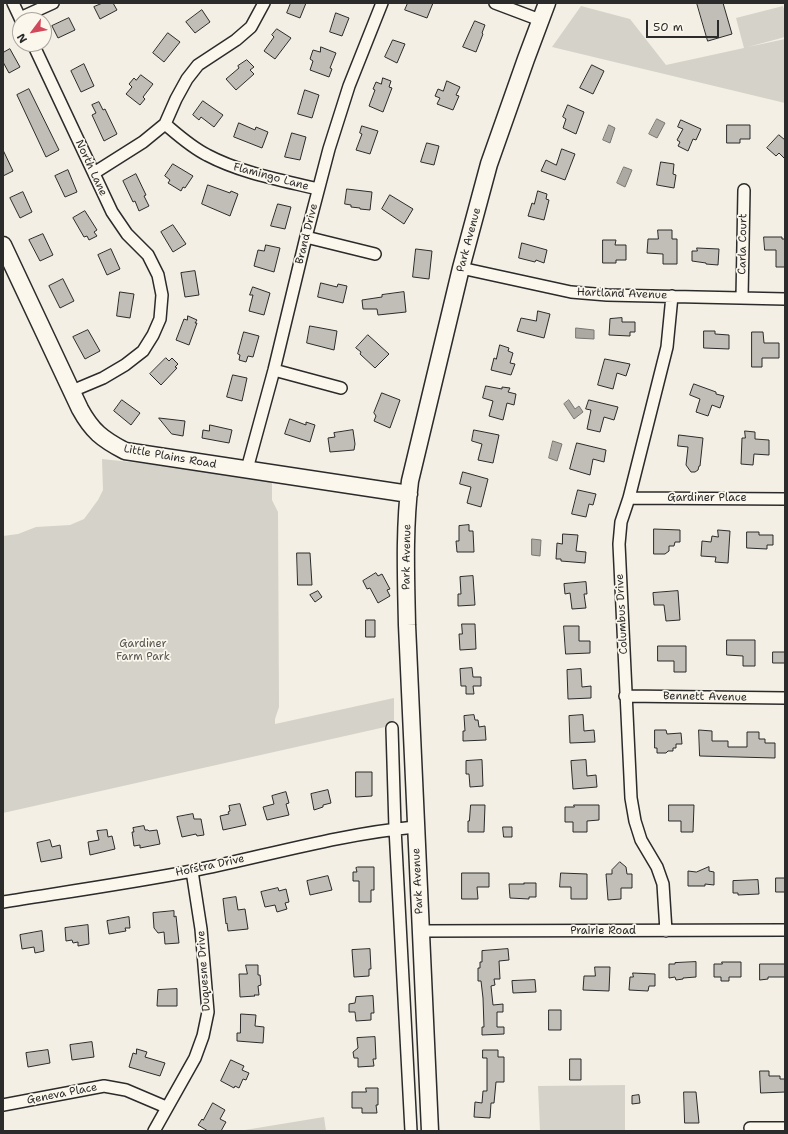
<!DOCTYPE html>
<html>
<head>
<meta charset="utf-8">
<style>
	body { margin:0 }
	#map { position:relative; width:788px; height:1134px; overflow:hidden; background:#f3efe4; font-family:"Shantell Sans",sans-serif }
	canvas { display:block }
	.frame { position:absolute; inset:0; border:4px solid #2b2b2b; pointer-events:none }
	.north { position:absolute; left:12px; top:12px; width:40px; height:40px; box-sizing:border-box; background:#fbf7ec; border:1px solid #a8a59f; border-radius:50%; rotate:238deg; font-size:11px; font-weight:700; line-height:16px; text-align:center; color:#2b2b2b }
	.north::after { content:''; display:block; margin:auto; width:14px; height:18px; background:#d1495b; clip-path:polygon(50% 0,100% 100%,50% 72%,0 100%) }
	.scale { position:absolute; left:646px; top:20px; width:73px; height:18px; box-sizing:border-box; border:2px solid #2b2b2b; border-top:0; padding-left:5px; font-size:12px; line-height:14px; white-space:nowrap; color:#2b2b2b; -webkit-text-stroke:3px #fbf7ec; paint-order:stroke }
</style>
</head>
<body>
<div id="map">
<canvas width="788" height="1134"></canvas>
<div class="frame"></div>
<div class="north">N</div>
<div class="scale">50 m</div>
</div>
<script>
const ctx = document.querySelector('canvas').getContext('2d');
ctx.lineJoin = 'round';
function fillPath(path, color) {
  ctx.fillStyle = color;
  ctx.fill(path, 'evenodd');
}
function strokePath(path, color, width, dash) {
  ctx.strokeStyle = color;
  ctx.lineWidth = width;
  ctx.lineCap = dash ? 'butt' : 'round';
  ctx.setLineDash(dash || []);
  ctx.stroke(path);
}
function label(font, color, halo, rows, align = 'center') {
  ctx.font = font + ' "Shantell Sans",sans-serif';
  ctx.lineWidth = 3.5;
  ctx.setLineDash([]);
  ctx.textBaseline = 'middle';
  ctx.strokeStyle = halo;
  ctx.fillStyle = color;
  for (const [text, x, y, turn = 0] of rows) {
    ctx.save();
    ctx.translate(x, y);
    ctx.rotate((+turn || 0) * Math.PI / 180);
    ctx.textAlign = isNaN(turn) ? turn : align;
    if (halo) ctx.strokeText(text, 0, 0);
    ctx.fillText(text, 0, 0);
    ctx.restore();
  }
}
fillPath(new Path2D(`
	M581 6 630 19 666 65 744 48 736 18 783 6 785 12V37L748 47 785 39V103L552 47Z
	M102 459 272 477V500L278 512 279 707 275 719V724L394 698V725L3 813V536L18 534 36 527 70 525 84 519 98 500 103 490Z
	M625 1085V1131H540L538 1086Z
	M324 1117 326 1131H245V1130Z`), '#d5d2c9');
const water = new Path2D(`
	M657 119 665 123 657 138 649 134Z
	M609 125 615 128 610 143 603 140Z
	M624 167 632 170 625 187 617 183Z
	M576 328 594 330V339L576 338Z
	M569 400 575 409 579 406 583 412 574 419 564 404Z
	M553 441 562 444 557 461 549 458Z
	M532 539 541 540 540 556 532 555Z`);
fillPath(water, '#aca9a2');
strokePath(water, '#787772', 1);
const building = new Path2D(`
	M103 3H113L117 10 100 19 94 7Z
	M291 3H306L300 18 287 13Z
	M408 3H433L427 18 405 10Z
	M697 3H723L732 34 708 41Z
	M202 10 210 22 195 33 186 22Z
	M336 13 349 18 342 36 330 32Z
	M69 18 75 30 58 38 52 26Z
	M475 21 485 25 482 33 483 34 476 52 463 47Z
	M277 29 291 38 275 59 264 51 274 37 272 35Z
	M168 33 180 42 164 62 153 53Z
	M393 40 405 44 397 63 385 57Z
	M321 47 336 53 330 68 332 69 329 77 310 70 313 61 310 59 313 50 320 52Z
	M10 49 20 67 9 73 3 62V53Z
	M247 60 254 67 250 70 254 74 236 90 226 79 239 68 238 66Z
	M84 64 94 86 81 92 71 71Z
	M592 65 604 71 593 94 580 88Z
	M141 75 153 84 143 97 145 99 140 105 126 94 132 87 129 84 134 78 136 80Z
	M383 78 391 81 389 87 392 88 383 112 369 106 375 90 373 89 376 82 381 84Z
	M447 81 460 87 456 95 459 96 453 110 437 104 440 98 435 96 438 89 443 91Z
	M29 89 59 150 46 157 17 95Z
	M305 90 319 95 312 118 298 114Z
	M203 101 223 115 214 127 201 117 199 120 193 115Z
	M99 102 103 110 105 109 117 134 104 141 92 115 96 113 92 105Z
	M568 105 584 112 576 134 563 128 566 119 563 117Z
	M681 120 701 129 696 140 693 139 688 151 678 146 680 142 677 140 683 129 678 127Z
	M239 123 255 130 256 127 268 132 262 148 234 137Z
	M727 125H750V139H740V143H727Z
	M362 126 378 131 370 154 356 150 362 134 360 133Z
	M292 133 306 137 300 160 285 157Z
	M779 135 785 140V159L779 153 776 156 767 148Z
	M427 143 439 146 434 165 421 162Z
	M562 149 575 154 565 180 541 171 546 160 556 165Z
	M3 150 13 171 3 176Z
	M661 162 674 164 673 174 676 175 674 188 657 185Z
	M173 164 193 176 185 188 183 187 181 191 168 183 170 180 165 176Z
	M68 170 77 192 65 197 55 176Z
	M136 174 146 195 144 196 149 206 139 211 135 201 133 202 123 181Z
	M208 185 230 193 231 191 238 194 230 216 202 204Z
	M347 189 372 192 370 210 360 209V208L351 207V205L345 204Z
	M538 191 547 194 546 199 549 200 544 220 528 216 532 203 534 204Z
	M23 192 32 212 20 218 10 198Z
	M390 195 413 209 404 224 382 209Z
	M278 204 291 207 285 229 271 226Z
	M85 211 97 230 94 232 97 236 89 240 87 236 84 237 73 218Z
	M173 225 186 244 173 252 161 232Z
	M658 230H672V239H677V264H663V254L647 253 648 239H658Z
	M43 234 53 255 40 261 29 240Z
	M764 237H782V239H785V267H776V250H765Z
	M603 240H616L615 245H626V260H616V263H603Z
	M522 243 547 250 544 263 536 260 535 262 519 258Z
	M266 245 280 248 274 272 254 266 258 250 264 251Z
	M697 248 719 249 718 265 706 264V263L692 261V251H697Z
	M111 249 120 269 107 275 98 255Z
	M416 249 432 251 429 279 413 277Z
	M195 271 199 295 185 297 181 273Z
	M63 279 74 301 60 308 49 286Z
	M321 283 337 287 338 284 347 286 343 303 318 297Z
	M253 287 270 293 264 315 249 311 253 295H250Z
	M120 292 134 294 130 318 117 316Z
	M404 292 406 312 378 315 377 309H363L362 300 382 297V295Z
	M538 311 550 314 544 338 517 331 521 318 536 321Z
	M188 316 197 320 195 323H197L189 345 176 340 184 319 187 320Z
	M622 318V322H635V332H630V336L609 335 610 319Z
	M310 326 337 331 334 350 307 343Z
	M88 330 100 351 85 359 73 337Z
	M704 331H715V334L729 335V349L704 348Z
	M244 332 259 336 253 357 248 356 246 362 239 360 240 355 238 354Z
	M752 332H763L764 343H779V358H762V367H752Z
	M368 335 389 354 375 368 360 354 361 352 356 348Z
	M500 345 509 348 508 351 513 353 510 363 515 364 511 375 491 370 494 358 496 359Z
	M166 358 169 361 172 358 178 364 175 367 177 368 161 385 150 374Z
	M605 359 630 364 626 376 617 373 613 389 598 385Z
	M233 375 247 378 242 401 227 397Z
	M694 384 716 392V394L724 396 720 408 712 405 708 416 696 412 700 399 690 395Z
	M486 386 502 389V387L510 388 508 392 516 394 514 405 507 403 503 420 489 416 493 401 483 398Z
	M382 393 400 400 390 428 374 421 376 416 374 413Z
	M122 400 140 413 131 425 114 411Z
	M589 400 618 407 614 420 604 417 600 432 587 429 591 410 586 409Z
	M159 418 185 421 183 436 172 434Z
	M290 419 306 425V422L315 425 310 442 285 434Z
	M210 425 232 430 229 443 202 438 203 430 209 431Z
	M353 430 355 444 354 450 330 452 328 438 335 437 334 433Z
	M474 430 499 435 493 463 478 460 482 444 472 441Z
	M745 431 755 432V439L769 440V455L754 454 753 465 741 464 742 438H745Z
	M679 435 703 438 700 466H699L698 470 695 472H691L686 465 688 447 678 446Z
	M577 443 606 450 604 462 593 459 590 475 570 469Z
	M463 472 488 479 481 507 467 503 471 487 460 484Z
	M578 490 596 494 593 505 589 504 586 517 572 514Z
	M469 525V531H473L474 552H457L456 541H459V526Z
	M654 529 680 530V542H675L674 546H669V551L665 554H654Z
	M718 530 730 531 728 563 715 562 716 557 701 556 702 541 711 542 712 536 718 537Z
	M747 532H759V535H773V545H767V549L747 548Z
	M563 534 578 535 576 551 586 552 585 563 561 561V559H556L557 543 562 544Z
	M297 553H310L312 585H298Z
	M376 573 378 576 382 574 390 589 387 590 390 596 378 603 370 588 367 589 363 581Z
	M473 576 475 605 458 606V594H461L460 577Z
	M586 582 587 594H584L586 608 572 609 570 593 565 594 564 584Z
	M318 591 322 597 315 602 310 595Z
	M678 591 680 620 666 621 664 605H654L653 593Z
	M366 620H375V637H366Z
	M462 624H475L476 649 460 650 459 634H462Z
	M564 626H579V641H590V653L566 654Z
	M727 640H755V666H743V656L727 655Z
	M658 646H686V672H674V661H658Z
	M773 652H785V663H773Z
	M472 668 473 677H481V686H473L474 694H466V686H461L460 669Z
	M581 669 582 687 591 686V698L568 699 567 670Z
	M474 715 475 720H478L479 727 485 726 486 740 463 741V731H465L464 716Z
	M583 715 584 731 594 730 595 742 570 743 569 716Z
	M655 730H666L667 734 681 733 682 744H676V748H673V751H668L666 753H657V748H655Z
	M699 730 712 731V741H728V747H747V732H759V739H765V743H775V758L700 756Z
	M482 760 483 786 470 787 469 774H466V761Z
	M586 760 587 776 596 775 597 787 573 789 571 761Z
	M356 772H372V796L356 797Z
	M328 790 331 803 323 805V807L314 810 311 794Z
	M286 792 289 803 286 804 289 815 267 820 263 807 274 804 272 796Z
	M240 804 246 825 223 830 220 816 229 814 228 812 230 811 229 806Z
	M471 805H485L484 832H468V821H469Z
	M574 805H599V820L587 821V832H573V822H565V807H574Z
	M669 805H694L693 832H681V821H669Z
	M193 814 194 819H201L204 835 197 836 196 834 182 837 177 817Z
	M144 826 145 830H148L149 831 157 830 160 844 140 848V845L134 846 132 832H134L133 828Z
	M503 827H512V837H504Z
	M107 830 108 837 112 836 115 849 90 855 88 842 99 840 97 831Z
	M50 840 52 847 60 845 62 858 41 862 37 843Z
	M620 862 626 867 627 874H632V888H621V899L608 900 606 874H612V870Z
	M358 867H374V890H371V902H359V881H353V872H357L356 868Z
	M709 867V871L714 872V885L705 884V886H688V871L696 872Z
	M462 873H489V887H477L478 899H462Z
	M561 873 587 874V899H571V887H560Z
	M328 876 332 890 310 895 307 881Z
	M776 878H785V892H776Z
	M758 880 759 894 738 895V893H733V881Z
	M524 883H536V897H529V899L510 898 509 884H524Z
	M278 888 279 891 286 889 289 902 285 903 287 909 277 912 275 905 265 907 261 892Z
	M236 897 238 910 245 909 248 929 228 931 227 923 226 924 223 899Z
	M174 911V917L176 916 179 943 165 944 164 932 158 933 154 928 153 913Z
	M129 917 130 928H125L126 931 109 934 107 921Z
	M88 925 89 944 78 946V942L73 943 72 940 66 941 65 928Z
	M42 931 44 951 35 953 34 947 22 949 20 935Z
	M370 949 371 969H369V976L354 977 352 950Z
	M508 949 509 960 499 961 500 979H494L495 985 491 986 493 1005 503 1004V1012H497V1027H504V1034L482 1035V1027H484L483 998 481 981H478V968H480V962H482V951Z
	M696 962V977L683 978V979L676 980 675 977 669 978V964H675V963Z
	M722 962H741V977H729V981H721V977H714V964H722Z
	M760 964H785V977H768V979L760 980Z
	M246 965H258V975H260L261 985 258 986 259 995H254L255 996 240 997 239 974H247Z
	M595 967H610L609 991 583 990 584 976H595Z
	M633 973 655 974V986H649L648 991 629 990 630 977H633Z
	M535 980 536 992 513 993 512 981Z
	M177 989V1006H157L158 990Z
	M373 996 374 1013H371V1020L356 1021 355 1012H349V1004L355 1003 356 997Z
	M549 1010H561V1030H549Z
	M241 1014 256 1015 255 1026 264 1027 263 1043 237 1041V1033H240Z
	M375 1037 376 1059H373L374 1066 358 1067V1058H354L353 1052 358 1048 357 1038Z
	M92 1042 94 1057 72 1060 70 1045Z
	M137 1049 147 1052 145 1057 165 1063 160 1076 129 1067 133 1053 136 1054Z
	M48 1050 50 1063 28 1067 26 1053Z
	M483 1050H498V1057H504V1082H496L494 1103H491L490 1118 474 1117 475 1102 482 1103 483 1091H487V1058H483Z
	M570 1059H581V1080H570Z
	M231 1060 244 1066 242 1070 249 1073 246 1080 243 1079 239 1088 235 1086 234 1088 221 1081Z
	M760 1071H769V1076H780V1079H785V1092L761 1093Z
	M366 1088H378V1105H376L377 1113H362V1108H352V1092H366Z
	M684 1092H696L699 1123H685Z
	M639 1095 640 1103 632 1104V1096Z
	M213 1103 225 1110 220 1119 226 1122 221 1131H208L198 1125 202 1119 203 1120Z`);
fillPath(building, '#c0beb6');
strokePath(building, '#2b2b2b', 1);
const street = new Path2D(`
	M13 3 21 20
	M495 3 540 20
	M20 18 53 3
	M33 44 112 212 127 234 148 255 158 275 162 295 160 319 153 335 143 351 125 365 103 378 72 391
	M165 124C178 135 191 147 207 155 241 173 281 180 318 189
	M94 173 143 142 165 124 176 99 187 79 198 65 236 40 251 27 264 3
	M306 237 375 254
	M461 268 571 292 607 295 785 299
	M742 298 744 190
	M274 370 341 388
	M247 469 274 370 306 237 329 149 349 86 382 3
	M629 498 785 499
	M625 696 785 698
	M392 728 395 828 411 1131
	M3 902C66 892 129 883 192 871 266 856 340 834 415 827
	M421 931 785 930
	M666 931 663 884 657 867 641 840 635 821 631 798 619 544 621 522 629 498 667 347 672 296
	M3 1105 104 1086 126 1090 166 1107
	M750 1128H785
	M154 1131 195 1058 203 1036 208 1012 201 929 192 871`);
const secondary = new Path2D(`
	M3 245 80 409C92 431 102 439 125 451L409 494
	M430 1131 407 625C406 577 404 529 410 481L461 268 489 164 526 59 547 3`);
strokePath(street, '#2b2b2b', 14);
strokePath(secondary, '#2b2b2b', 19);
strokePath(street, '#fbf7ec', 11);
strokePath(secondary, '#fbf7ec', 16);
label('11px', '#2b2b2b', '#fbf7ec', [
	["North Lane",91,168,65],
	["Flamingo Lane",271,177,15],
	["Brand Drive",307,234,-76],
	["Park Avenue",469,240,-75],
	["Carla Court",743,244,-89],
	["Hartland Avenue",622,294,2],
	["Little Plains Road",170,457,10],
	["Gardiner Place",707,498],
	["Park Avenue",407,557,-89],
	["Columbus Drive",622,614,-93],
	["Bennett Avenue",705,697,1],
	["Hofstra Drive",210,866,-12],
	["Park Avenue",418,881,-93],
	["Prairie Road",603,931],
	["Duquesne Drive",204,971,-94],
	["Geneva Place",62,1094,-11]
]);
label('11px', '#565552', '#fbf7ec', [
	["Gardiner",143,644],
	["Farm Park",143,657]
]);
</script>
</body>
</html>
